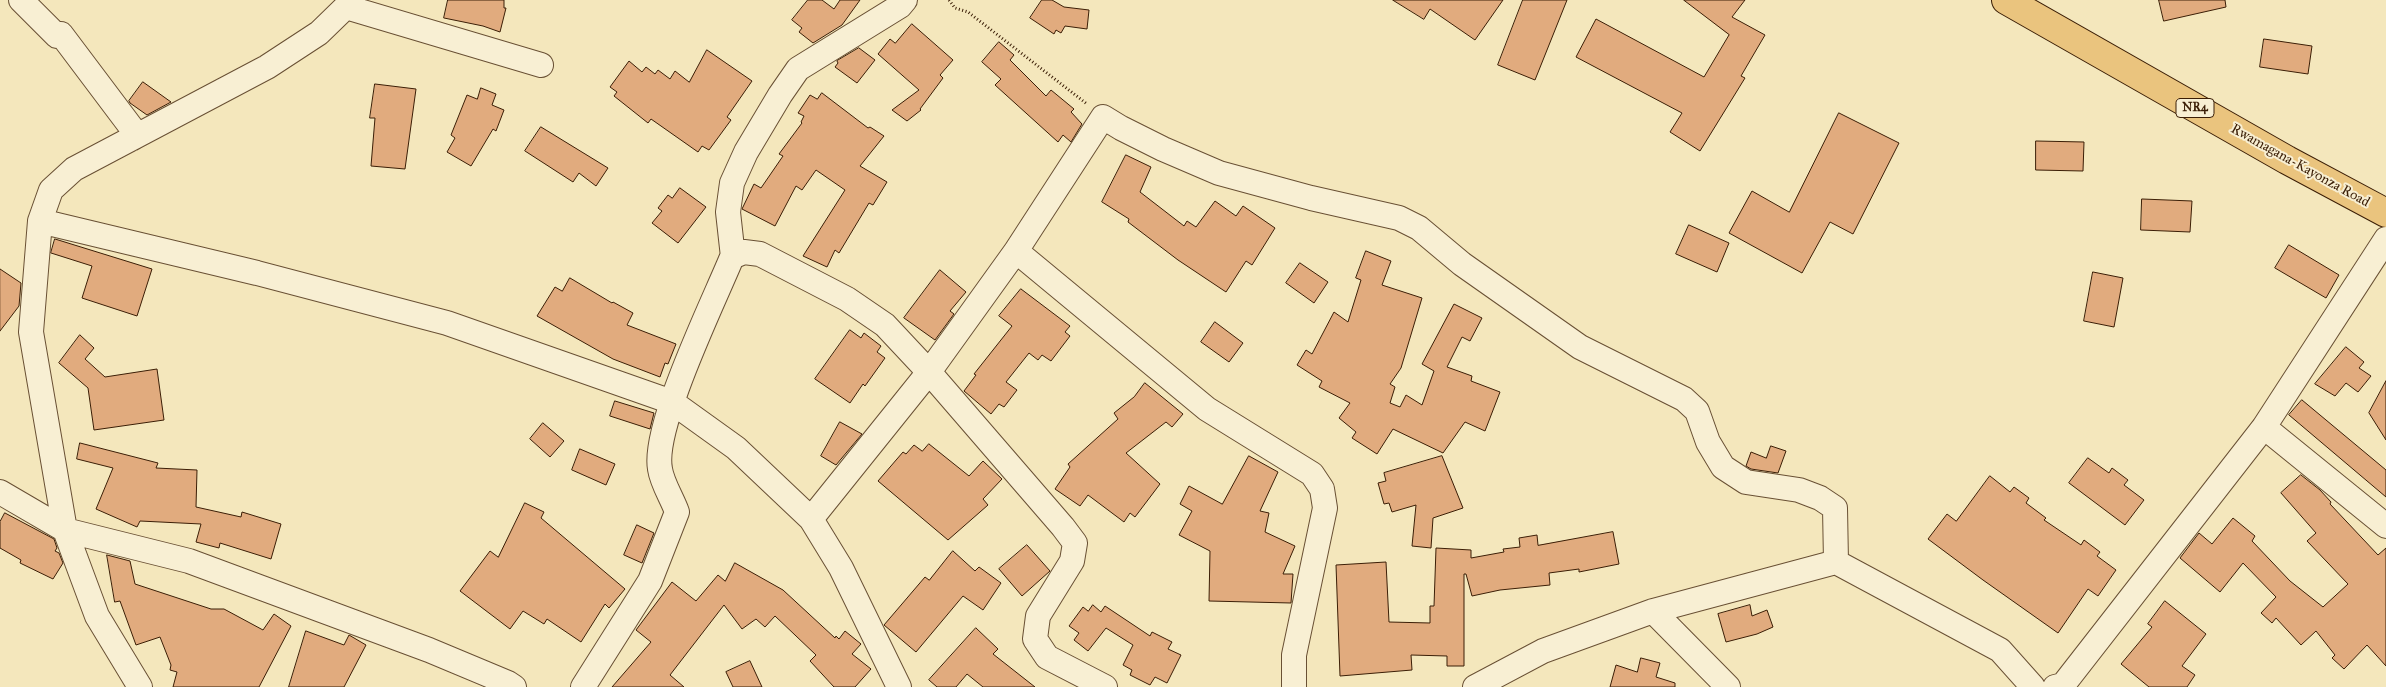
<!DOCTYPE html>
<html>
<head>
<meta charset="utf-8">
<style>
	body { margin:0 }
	canvas { display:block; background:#f4e7bc }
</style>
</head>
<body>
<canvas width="2386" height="687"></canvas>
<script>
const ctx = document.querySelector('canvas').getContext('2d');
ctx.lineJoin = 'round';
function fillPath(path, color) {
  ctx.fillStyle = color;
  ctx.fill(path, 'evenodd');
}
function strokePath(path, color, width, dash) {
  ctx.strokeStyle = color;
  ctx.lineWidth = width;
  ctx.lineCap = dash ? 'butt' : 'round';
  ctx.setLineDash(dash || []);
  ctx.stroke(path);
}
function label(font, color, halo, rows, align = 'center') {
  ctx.font = font + ' "IM FELL Great Primer",serif';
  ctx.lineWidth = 4;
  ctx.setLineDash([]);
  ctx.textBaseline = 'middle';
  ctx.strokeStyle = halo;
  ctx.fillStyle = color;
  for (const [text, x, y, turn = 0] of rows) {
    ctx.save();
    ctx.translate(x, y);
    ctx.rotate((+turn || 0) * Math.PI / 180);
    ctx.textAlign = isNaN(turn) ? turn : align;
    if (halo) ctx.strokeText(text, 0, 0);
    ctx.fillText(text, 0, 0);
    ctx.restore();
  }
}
const building = new Path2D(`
	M448 0H504V8H506L500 32 483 26 444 18Z
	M808 0H822L834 9 840 0H860L842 25 813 43 799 32 802 28 792 20Z
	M1042 0H1052L1064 7 1089 10 1087 29 1065 26 1061 33 1056 30 1054 34 1030 18Z
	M1393 0H1503L1475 40 1430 9 1424 19Z
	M1523 0H1567L1535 80 1498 65Z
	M1684 0H1745L1732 17 1765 35 1741 76 1745 78 1700 151 1670 132 1682 113 1576 57 1596 19 1704 77 1729 35Z
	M2159 0H2225L2226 7 2164 21Z
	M912 24 953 60 940 75 943 78 920 109 921 110 907 121 892 110 919 90 878 54 890 39 895 43Z
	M2264 39 2312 46 2308 74 2260 67Z
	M999 42 1014 55 1010 60 1046 96 1051 90 1074 109 1071 112 1082 124 1071 142 1063 135 1058 142 995 85 1001 79 982 62Z
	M859 48 875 60 857 83 835 67 838 63 837 61Z
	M707 50 752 81 727 117 731 120 709 150 702 146 698 152 651 119 648 123 614 96 617 92 610 87 629 61 642 72 646 67 655 74 658 70 670 79 675 71 689 82Z
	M143 82 171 102 147 115 130 103 129 101Z
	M375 84 416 89 405 169 371 166 375 118H370Z
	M481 88 496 94 492 105 504 110 496 131 493 129 471 166 447 152 455 138 451 135 467 95 477 99Z
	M822 93 868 128 870 127 884 136 860 166 887 182 873 205 869 203 839 253 835 250 827 267 803 256 845 190 816 170 802 190 796 186 775 226 742 209 754 184 761 188 783 156 779 154 802 123 801 122 804 116 798 113 810 95 817 99Z
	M1839 113 1899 143 1853 234 1830 222 1802 273 1729 233 1752 191 1789 212Z
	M541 127 608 168 596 186 579 173 573 182 525 151Z
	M2036 141 2084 142 2083 171 2036 170Z
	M1126 155 1151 167 1140 192 1184 226 1187 221 1196 227 1215 201 1236 216 1243 206 1275 228 1252 265 1246 261 1226 292 1178 260 1128 222 1129 219 1102 202Z
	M680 188 706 207 678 243 652 223 662 211 658 208 668 195 672 198Z
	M2142 199 2192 201 2190 232 2141 230Z
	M1689 225 1729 243 1717 272 1676 254Z
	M55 239 152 269 137 316 82 298 92 266 51 253Z
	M2289 245 2339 275 2326 298 2275 268Z
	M1366 251 1391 261 1382 285 1422 298 1401 368 1390 384 1395 387 1390 403 1400 407 1406 395 1422 405 1434 371 1422 364 1454 304 1482 318 1470 341 1462 337 1447 367 1472 376 1471 381 1500 392 1485 431 1465 422 1443 453 1393 429 1377 454 1352 438 1356 432 1339 418 1350 403 1319 387 1322 381 1297 365 1306 350 1312 354 1334 312 1348 322 1361 280 1356 278Z
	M1300 263 1328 282 1314 303 1286 283Z
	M0 269 21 283 19 306 0 331Z
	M940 270 966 292 950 311 954 314 935 340 904 318Z
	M2093 272 2123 278 2114 327 2084 321Z
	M570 278 612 303 613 302 633 313 627 325 676 344 668 364 665 363 660 377 613 359 537 316 555 287 562 291Z
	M1021 289 1070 326 1065 332 1070 336 1051 361 1042 355 1038 360 1029 353 1006 382 1017 390 1004 407 999 404 991 414 964 391 976 375 974 374 1012 326 999 316Z
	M1215 322 1243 343 1229 362 1201 342Z
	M850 330 861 338 864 333 881 346 877 352 885 358 865 386 863 384 850 403 815 379Z
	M80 335 94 348 85 359 105 377 157 369 164 420 94 430 88 388 59 363Z
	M2346 347 2364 362 2359 368 2371 376 2358 392 2346 383 2335 396 2315 384Z
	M2386 381V440L2369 413Z
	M1145 383 1183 414 1172 427 1166 422 1126 453 1160 484 1135 517 1130 513 1124 522 1088 495 1080 506 1055 489 1070 467 1068 464 1118 419 1114 413 1134 397Z
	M2302 400 2386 470V497L2289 415Z
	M615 401 654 413 650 429 610 416Z
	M840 422 862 434 836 465 821 456Z
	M543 423 564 441 550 457 530 439Z
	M80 443 158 463 156 468 197 470 196 507 241 517 242 512 281 524 271 559 220 543 219 548 196 542 201 524 140 521 137 527 96 509 113 468 77 459Z
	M929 444 969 476 983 461 1002 479 983 499 988 505 948 540 878 481 903 452 906 454 914 445 922 451Z
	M1771 446 1786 451 1778 473 1751 469 1746 466 1751 452 1766 458Z
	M580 449 615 464 606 485 572 470Z
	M1249 456 1278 472 1260 511 1269 513 1265 532 1295 546 1283 574H1293L1291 603 1209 601 1210 551 1179 535 1192 511 1180 504 1189 486 1222 504Z
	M1442 456 1463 508 1433 518 1431 548 1412 546 1416 505 1392 512 1389 503 1384 504 1378 483 1386 481 1384 473Z
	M2088 458 2109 473 2112 468 2128 480 2124 485 2144 500 2125 525 2069 483Z
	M2301 475 2320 490 2331 502 2330 504 2378 555 2386 548V666L2367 645 2344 669 2332 658 2335 655 2316 631 2301 645 2276 618 2272 623 2261 613 2276 597 2243 563 2220 592 2180 558 2199 533 2212 544 2233 518 2255 536 2252 541 2290 581 2323 607 2348 584 2307 541 2316 533 2281 493Z
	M1990 476 2010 492 2014 487 2029 498 2026 503 2046 518 2044 520 2081 545 2084 540 2100 552 2097 556 2116 570 2098 596 2088 589 2058 633 1983 580 1928 539 1947 514 1956 521Z
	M525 503 544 512 541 518 625 589 609 608 605 604 581 642 547 619 544 624 523 611 510 629 460 591 490 551 498 557Z
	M5 513 54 539 57 548 55 551 59 553 63 563 53 579 20 563 21 560 0 548V522Z
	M637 525 654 533 642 563 624 555Z
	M1613 532 1619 564 1579 572V569L1549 573 1550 585 1500 590 1472 596 1466 574H1464V666H1447V656L1411 655 1412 670 1340 676 1336 565 1386 562 1389 622 1430 623V606H1434L1436 548 1471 550V558L1504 552 1503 549 1520 547 1519 538 1537 535 1538 545Z
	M1027 545 1050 571 1022 596 999 569Z
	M953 551 975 571 979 567 1001 583 983 610 963 596 916 652 884 625 925 577 929 580Z
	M107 555 130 561 135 584 211 609H224L263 630 274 614 291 626 259 687H173L177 672 170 670 171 665 160 637 136 645 120 601 115 602Z
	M735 563 783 590 835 638 836 636 839 639 845 631 861 644 852 654 871 669 855 687H834L810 661 816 655 775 616 765 627 756 619 742 629 724 605 670 675 684 687H612L651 642 636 630 672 582 696 601 718 575 725 581Z
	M2165 601 2206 634 2182 666 2195 675 2187 687H2149L2121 664 2152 627 2148 624Z
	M1093 605 1101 612 1105 606 1150 636 1152 632 1172 642 1168 649 1181 655 1167 683 1155 677 1150 685 1130 675 1132 670 1123 665 1133 645 1106 628 1088 651 1074 640 1079 633 1069 626 1083 607 1088 611Z
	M1750 605 1752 616 1767 610 1773 627 1757 634 1726 642 1718 614Z
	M976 628 998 649 993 654 1035 687H983L967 674 956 687H937L929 680Z
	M306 631 344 645 349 635 366 645 344 687H289Z
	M1641 658 1660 663 1656 677 1675 683V687H1610L1616 665 1637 672Z
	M750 661 762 687H733L726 672Z`);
fillPath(building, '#e1ab7e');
strokePath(building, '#3b1e06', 1);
const minor = new Path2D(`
	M21 0 57 36 61 34 137 135 133 138
	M346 7 541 65
	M40 221 257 273 447 323 672 402 736 448 811 519 841 568 899 687
	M1016 251 1207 409 1312 474 1322 489 1325 508 1294 655V687
	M733 257 728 212 732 183 746 152 780 95 798 69 900 6 905 0
	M2264 427 2386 526
	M0 492 65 530 189 561 429 650 508 683 514 687
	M811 519 929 372 1016 251 1103 117 1121 128 1163 149 1219 173 1311 198 1399 218 1419 228 1462 264 1580 347 1684 399 1697 411 1708 442 1723 467 1746 482 1799 490 1820 498 1835 508 1836 562
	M1653 611 1728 687
	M140 687 97 616 65 530 31 332 40 221 51 190 74 169 267 67 319 33 353 0
	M583 687 650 581 677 512C672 498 662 483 660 469 652 427 714 301 732 257L744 252 760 254 847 299 885 325 929 372 1063 527 1075 543 1072 561 1038 616 1035 639 1047 657 1105 687
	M1475 687 1543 651 1653 611 1836 562 2000 650 2033 687
	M2055 687 2063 685 2264 427 2386 239`);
const highway = new Path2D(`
	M2006 0 2287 160 2386 213`);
strokePath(minor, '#695034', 26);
strokePath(highway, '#3b1e06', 30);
strokePath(new Path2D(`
	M949 0 955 8 968 12 1087 104`), '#3b1e06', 3, [1, 2.5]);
strokePath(minor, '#f8efd3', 24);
strokePath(highway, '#eac47e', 28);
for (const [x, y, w] of [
	[2195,108,38]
]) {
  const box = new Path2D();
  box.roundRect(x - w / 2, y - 9.5, w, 19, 4);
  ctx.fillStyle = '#f8efd3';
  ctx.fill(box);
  strokePath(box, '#3b1e06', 1);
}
label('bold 12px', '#3b1e06', null, [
	["NR4",2195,108]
]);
label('14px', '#3b1e06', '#f8efd3', [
	["Rwamagana-Kayonza Road",2300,166,29]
]);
</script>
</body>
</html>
